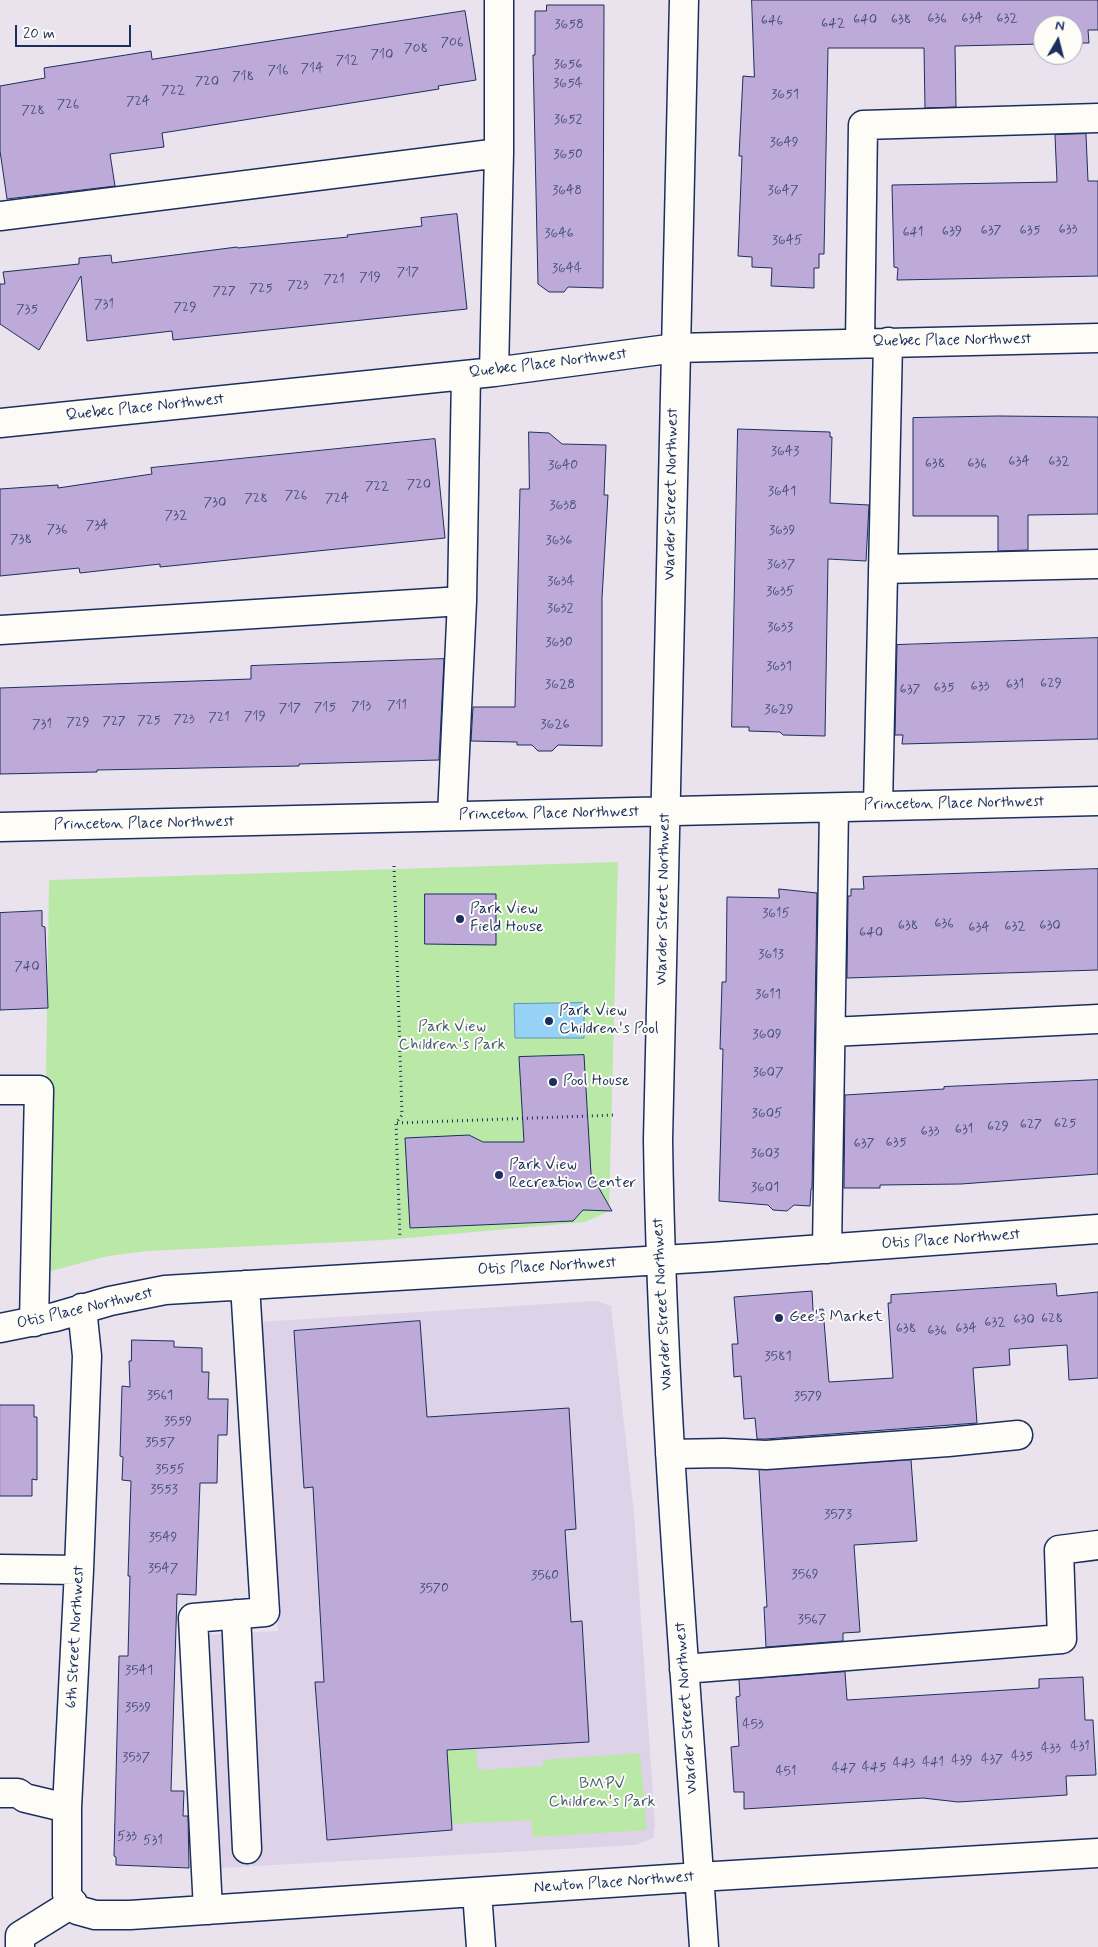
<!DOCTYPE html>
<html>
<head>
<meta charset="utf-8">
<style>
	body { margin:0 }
	#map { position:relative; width:1098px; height:1947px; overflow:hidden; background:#eae3ee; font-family:Mynerve,sans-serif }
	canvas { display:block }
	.north { position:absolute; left:1033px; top:15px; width:50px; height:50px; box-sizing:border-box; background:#fdfcf7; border:1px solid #a3aaba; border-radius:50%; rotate:8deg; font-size:14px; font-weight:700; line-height:20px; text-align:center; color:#1b2f5e }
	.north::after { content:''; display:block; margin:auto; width:18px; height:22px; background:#1b2f5e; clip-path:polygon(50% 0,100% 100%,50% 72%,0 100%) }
	.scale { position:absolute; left:15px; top:25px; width:116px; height:22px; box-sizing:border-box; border:2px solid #1b2f5e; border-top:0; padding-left:6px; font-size:15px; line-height:18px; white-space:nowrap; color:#1b2f5e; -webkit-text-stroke:4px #fdfcf7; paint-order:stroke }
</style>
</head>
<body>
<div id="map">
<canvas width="1098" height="1947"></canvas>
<div class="north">N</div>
<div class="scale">20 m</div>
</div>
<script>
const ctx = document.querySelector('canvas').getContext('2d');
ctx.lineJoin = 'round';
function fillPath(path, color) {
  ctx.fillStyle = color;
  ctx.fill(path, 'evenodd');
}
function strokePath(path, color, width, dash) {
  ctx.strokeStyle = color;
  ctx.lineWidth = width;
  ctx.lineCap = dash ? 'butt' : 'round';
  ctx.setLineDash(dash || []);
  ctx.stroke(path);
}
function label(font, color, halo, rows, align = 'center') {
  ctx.font = font + ' Mynerve,sans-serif';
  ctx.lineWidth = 4;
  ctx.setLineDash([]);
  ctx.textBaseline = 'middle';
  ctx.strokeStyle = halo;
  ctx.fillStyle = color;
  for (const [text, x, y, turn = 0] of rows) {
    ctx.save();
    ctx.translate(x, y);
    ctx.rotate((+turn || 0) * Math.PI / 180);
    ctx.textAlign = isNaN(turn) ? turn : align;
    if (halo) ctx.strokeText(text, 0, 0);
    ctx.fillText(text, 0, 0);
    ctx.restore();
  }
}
fillPath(new Path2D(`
	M596 1301 611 1306 634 1514 655 1826 653 1838 636 1845 220 1868 218 1863 202 1635 278 1631 258 1322Z`), '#ddd2e8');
fillPath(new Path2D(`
	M618 862 609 1211 585 1222 385 1240 147 1251 108 1256 43 1273 49 880Z
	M476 1749 478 1770 543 1766V1760L640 1753 647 1830 533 1837 531 1820 452 1824 447 1750Z`), '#bae8a6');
const water = new Path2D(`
	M584 1003V1038H515L514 1004Z`);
fillPath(water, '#95d2f6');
strokePath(water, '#6491b9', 1);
const building = new Path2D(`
	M752 0H1098V30H1088L1089 43H1073V25H1043V44L955 46 956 107 925 108 924 48H828L824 254H819V268H814V288L771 286 772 268 752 267V257L738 256 742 156H739L743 76 754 77Z
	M547 5H604L603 288 568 287 564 292H549L538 284 533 55H535V11H546Z
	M465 11 476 80 438 86 439 89 162 133 164 147 110 154 115 186 7 199 0 151V86L45 78 44 68 151 51 152 59Z
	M1086 134 1088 181H1098V276L897 280 898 268 894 267 892 185 1057 182 1055 135Z
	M457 214 467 309 173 340 172 331 87 341 81 276 39 350 0 324V284H5L3 272 79 264V258L111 255 112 263 237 247 238 248 348 237 347 235 422 226 421 218Z
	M998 416 1098 417V514L1028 515V550L998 551V516H913V418Z
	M738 429 830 432V437H832L830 503 869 505 866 561 828 559 825 736 783 735 780 732 749 731V727H732Z
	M529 432 549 433 562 444 606 445 604 495H608L602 598V746L558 745 552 751H538L532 745H517V742L471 741 473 707H515L520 489H529Z
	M435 439 445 538 160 567V564L80 573 79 568 0 576V489L58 485V488L152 474 151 468Z
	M1098 638V739L902 744 903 735H895L897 645Z
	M444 659 439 760 299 764V766L97 770V772L0 774V688L251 679V666Z
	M1098 869V970L847 978 848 896H851V889H864L863 877Z
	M779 889 817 893 812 1189H811L810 1206 794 1205 787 1211 773 1210 768 1205 719 1201 723 1049H720L722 982H726L727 897 779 898Z
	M425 894H496V945L425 944Z
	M42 911V926L45 927 48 1008 0 1010V913Z
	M584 1055 591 1174 612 1211 583 1210 573 1221 410 1228 405 1138 469 1135 483 1142H524L519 1057Z
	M1098 1080V1174L961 1184 880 1185V1188H844L845 1095 944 1089V1087Z
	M1056 1284 1057 1296 1098 1292V1378L1069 1380 1067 1345 1009 1349 1010 1365 973 1368 977 1423 766 1439H757L755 1418 744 1419 741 1376 734 1377 732 1344H738L734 1297 812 1291 813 1310 823 1309 829 1382 893 1378 888 1303H891V1295Z
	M420 1321 427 1417 569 1408 576 1529 565 1530 571 1622 582 1621 589 1742 447 1750 452 1830 327 1840 315 1682H324L313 1487 304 1488 294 1331Z
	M132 1340 174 1341V1347L202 1348V1372H209L208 1399H228L227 1435H218L217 1483H200L196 1595 177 1594 171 1791H184L183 1816H188L189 1868 116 1865V1857L114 1856 119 1656H128L130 1576H128L131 1481 122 1480 123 1457 120 1456 122 1386 130 1387 129 1361H131Z
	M0 1405H34V1417H37V1480L32 1479V1496H0Z
	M911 1460 917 1541 854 1545 860 1632 843 1633V1641L766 1647 764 1607H767L759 1470Z
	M845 1672 847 1700 1039 1688V1679L1083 1677 1085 1720H1093L1096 1775 1066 1776 1067 1795 958 1802 923 1798 744 1809V1792H734L731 1747 739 1746 736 1697 740 1696 739 1680Z`);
fillPath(building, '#beaad9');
strokePath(building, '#1b2f5e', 1);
const minor = new Path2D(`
	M684 0 658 1140C662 1409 686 1678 704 1947
	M0 216 499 153
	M860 343 863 125 1098 118
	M494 372 499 153V0
	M0 423 494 372 676 348 1098 338
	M883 569 1098 564
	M0 630 462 601
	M878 806 888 342
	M452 816 462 601 466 375
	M0 827 1098 801
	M831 1032 1098 1019
	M0 1090H39L34 1322
	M827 1249 834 808
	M82 1308 87 1356 79 1570 67 1808V1895L77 1910 95 1915H130L699 1877 1098 1853
	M0 1328 55 1317 110 1301 165 1290 712 1257 1098 1229
	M670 1454 724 1453 766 1455 948 1442 1018 1435
	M0 1569 79 1570
	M236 1614 247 1849
	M684 1669 1062 1639 1059 1550 1098 1545
	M0 1793H18L25 1798 67 1808
	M477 1892 481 1947
	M208 1910 193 1618 265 1612 245 1285
	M20 1947V1936L73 1903`);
strokePath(minor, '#1b2f5e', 31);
strokePath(new Path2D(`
	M394 866 402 1115 396 1123 400 1238
	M397 1123 616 1115`), '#1b2f5e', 3, [1, 4]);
strokePath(minor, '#fdfcf7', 28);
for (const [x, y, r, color] of [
	[460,919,5,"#1b2f5e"],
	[549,1021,5,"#1b2f5e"],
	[553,1082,5,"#1b2f5e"],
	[499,1175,5,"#1b2f5e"],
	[779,1318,5,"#1b2f5e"]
]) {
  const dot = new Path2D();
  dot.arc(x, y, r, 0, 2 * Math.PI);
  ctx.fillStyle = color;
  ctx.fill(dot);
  strokePath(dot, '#fdfcf7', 2);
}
label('14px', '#444e7d', null, [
	["636",937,19],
	["634",972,19],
	["632",1007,19],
	["640",865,20],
	["638",901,20],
	["646",772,21],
	["642",833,24],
	["3658",569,25],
	["706",452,43],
	["708",416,49],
	["710",382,55],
	["712",347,61],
	["3656",568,65],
	["714",312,69],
	["716",278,71],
	["718",243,77],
	["720",207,82],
	["3654",568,84],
	["722",173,91],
	["3651",785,95],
	["724",138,102],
	["726",68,105],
	["728",33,111],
	["3652",568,120],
	["3649",784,143],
	["3650",568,155],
	["3648",567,191],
	["3647",783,191],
	["633",1068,230],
	["637",991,231],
	["635",1030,231],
	["639",952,232],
	["641",913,233],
	["3646",559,234],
	["3645",787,241],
	["3644",567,269],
	["717",408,273],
	["719",370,278],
	["721",334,280],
	["723",298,286],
	["725",261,289],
	["727",224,292],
	["731",104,305],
	["729",185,308],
	["735",27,310],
	["3643",785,452],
	["634",1019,462],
	["632",1059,462],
	["638",935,464],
	["636",977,464],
	["3640",563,466],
	["720",419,485],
	["722",377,487],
	["3641",782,492],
	["726",296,496],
	["728",256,499],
	["724",337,499],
	["730",215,503],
	["3638",563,506],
	["732",176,516],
	["734",97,526],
	["736",57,530],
	["3639",782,531],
	["738",21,540],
	["3636",559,541],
	["3637",781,565],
	["3634",561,582],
	["3635",780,592],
	["3632",560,609],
	["3633",780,628],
	["3630",559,643],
	["3631",779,667],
	["629",1051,684],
	["3628",560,685],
	["631",1015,685],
	["633",980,687],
	["635",944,688],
	["637",910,690],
	["711",397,706],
	["713",361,707],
	["715",325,708],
	["717",290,709],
	["3629",779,710],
	["719",255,717],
	["721",219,718],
	["723",184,720],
	["725",149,721],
	["727",114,722],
	["729",78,723],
	["731",42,725],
	["3626",555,725],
	["3615",776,914],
	["636",944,924],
	["638",908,926],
	["630",1050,926],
	["632",1015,927],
	["634",979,928],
	["640",871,933],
	["3613",771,955],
	["740",27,967],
	["3611",768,995],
	["3609",767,1035],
	["3607",768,1073],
	["3605",767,1114],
	["625",1065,1124],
	["627",1031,1125],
	["629",998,1127],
	["631",964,1130],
	["633",930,1132],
	["635",896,1143],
	["637",864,1144],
	["3603",765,1154],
	["3601",765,1188],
	["628",1052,1319],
	["630",1024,1320],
	["632",995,1323],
	["638",906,1329],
	["634",966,1329],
	["636",937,1331],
	["3581",778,1357],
	["3561",160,1396],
	["3579",808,1397],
	["3559",178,1422],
	["3557",160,1443],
	["3555",170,1470],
	["3553",164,1490],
	["3573",838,1515],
	["3549",163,1538],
	["3547",163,1569],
	["3569",805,1575],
	["3560",545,1576],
	["3570",434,1589],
	["3567",812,1620],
	["3541",139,1671],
	["3539",138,1708],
	["453",753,1725],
	["431",1080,1747],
	["433",1051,1749],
	["435",1022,1757],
	["3537",136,1758],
	["437",992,1760],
	["439",962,1761],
	["441",933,1763],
	["443",904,1764],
	["445",874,1768],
	["447",844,1769],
	["451",786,1772],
	["533",127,1837],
	["531",153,1841]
]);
label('16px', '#1b2f5e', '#fdfcf7', [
	["Quebec Place Northwest",952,341,-1],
	["Quebec Place Northwest",548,364,-7],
	["Quebec Place Northwest",145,408,-6],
	["Warder Street Northwest",672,494,-89],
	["Princeton Place Northwest",954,804,-1],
	["Princeton Place Northwest",549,814,-1],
	["Princeton Place Northwest",144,824,-1],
	["Warder Street Northwest",664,899,-89],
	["Otis Place Northwest",951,1240,-4],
	["Otis Place Northwest",547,1267,-3],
	["Warder Street Northwest",663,1304,-93],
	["Otis Place Northwest",85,1309,-13],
	["6th Street Northwest",76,1637,-87],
	["Warder Street Northwest",687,1708,-94],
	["Newton Place Northwest",614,1883,-4]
]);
label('16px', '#1b2f5e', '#fdfcf7', [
	["Park View",470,910],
	["Field House",470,928],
	["Park View",559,1012],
	["Children's Pool",559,1030],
	["Pool House",563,1082],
	["Park View",509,1166],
	["Recreation Center",509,1184],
	["Gee's Market",789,1318]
], 'left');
label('16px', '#435d70', '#fdfcf7', [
	["Park View",452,1028],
	["Children's Park",452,1046],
	["BMPV",602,1785],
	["Children's Park",602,1803]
]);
</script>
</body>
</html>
